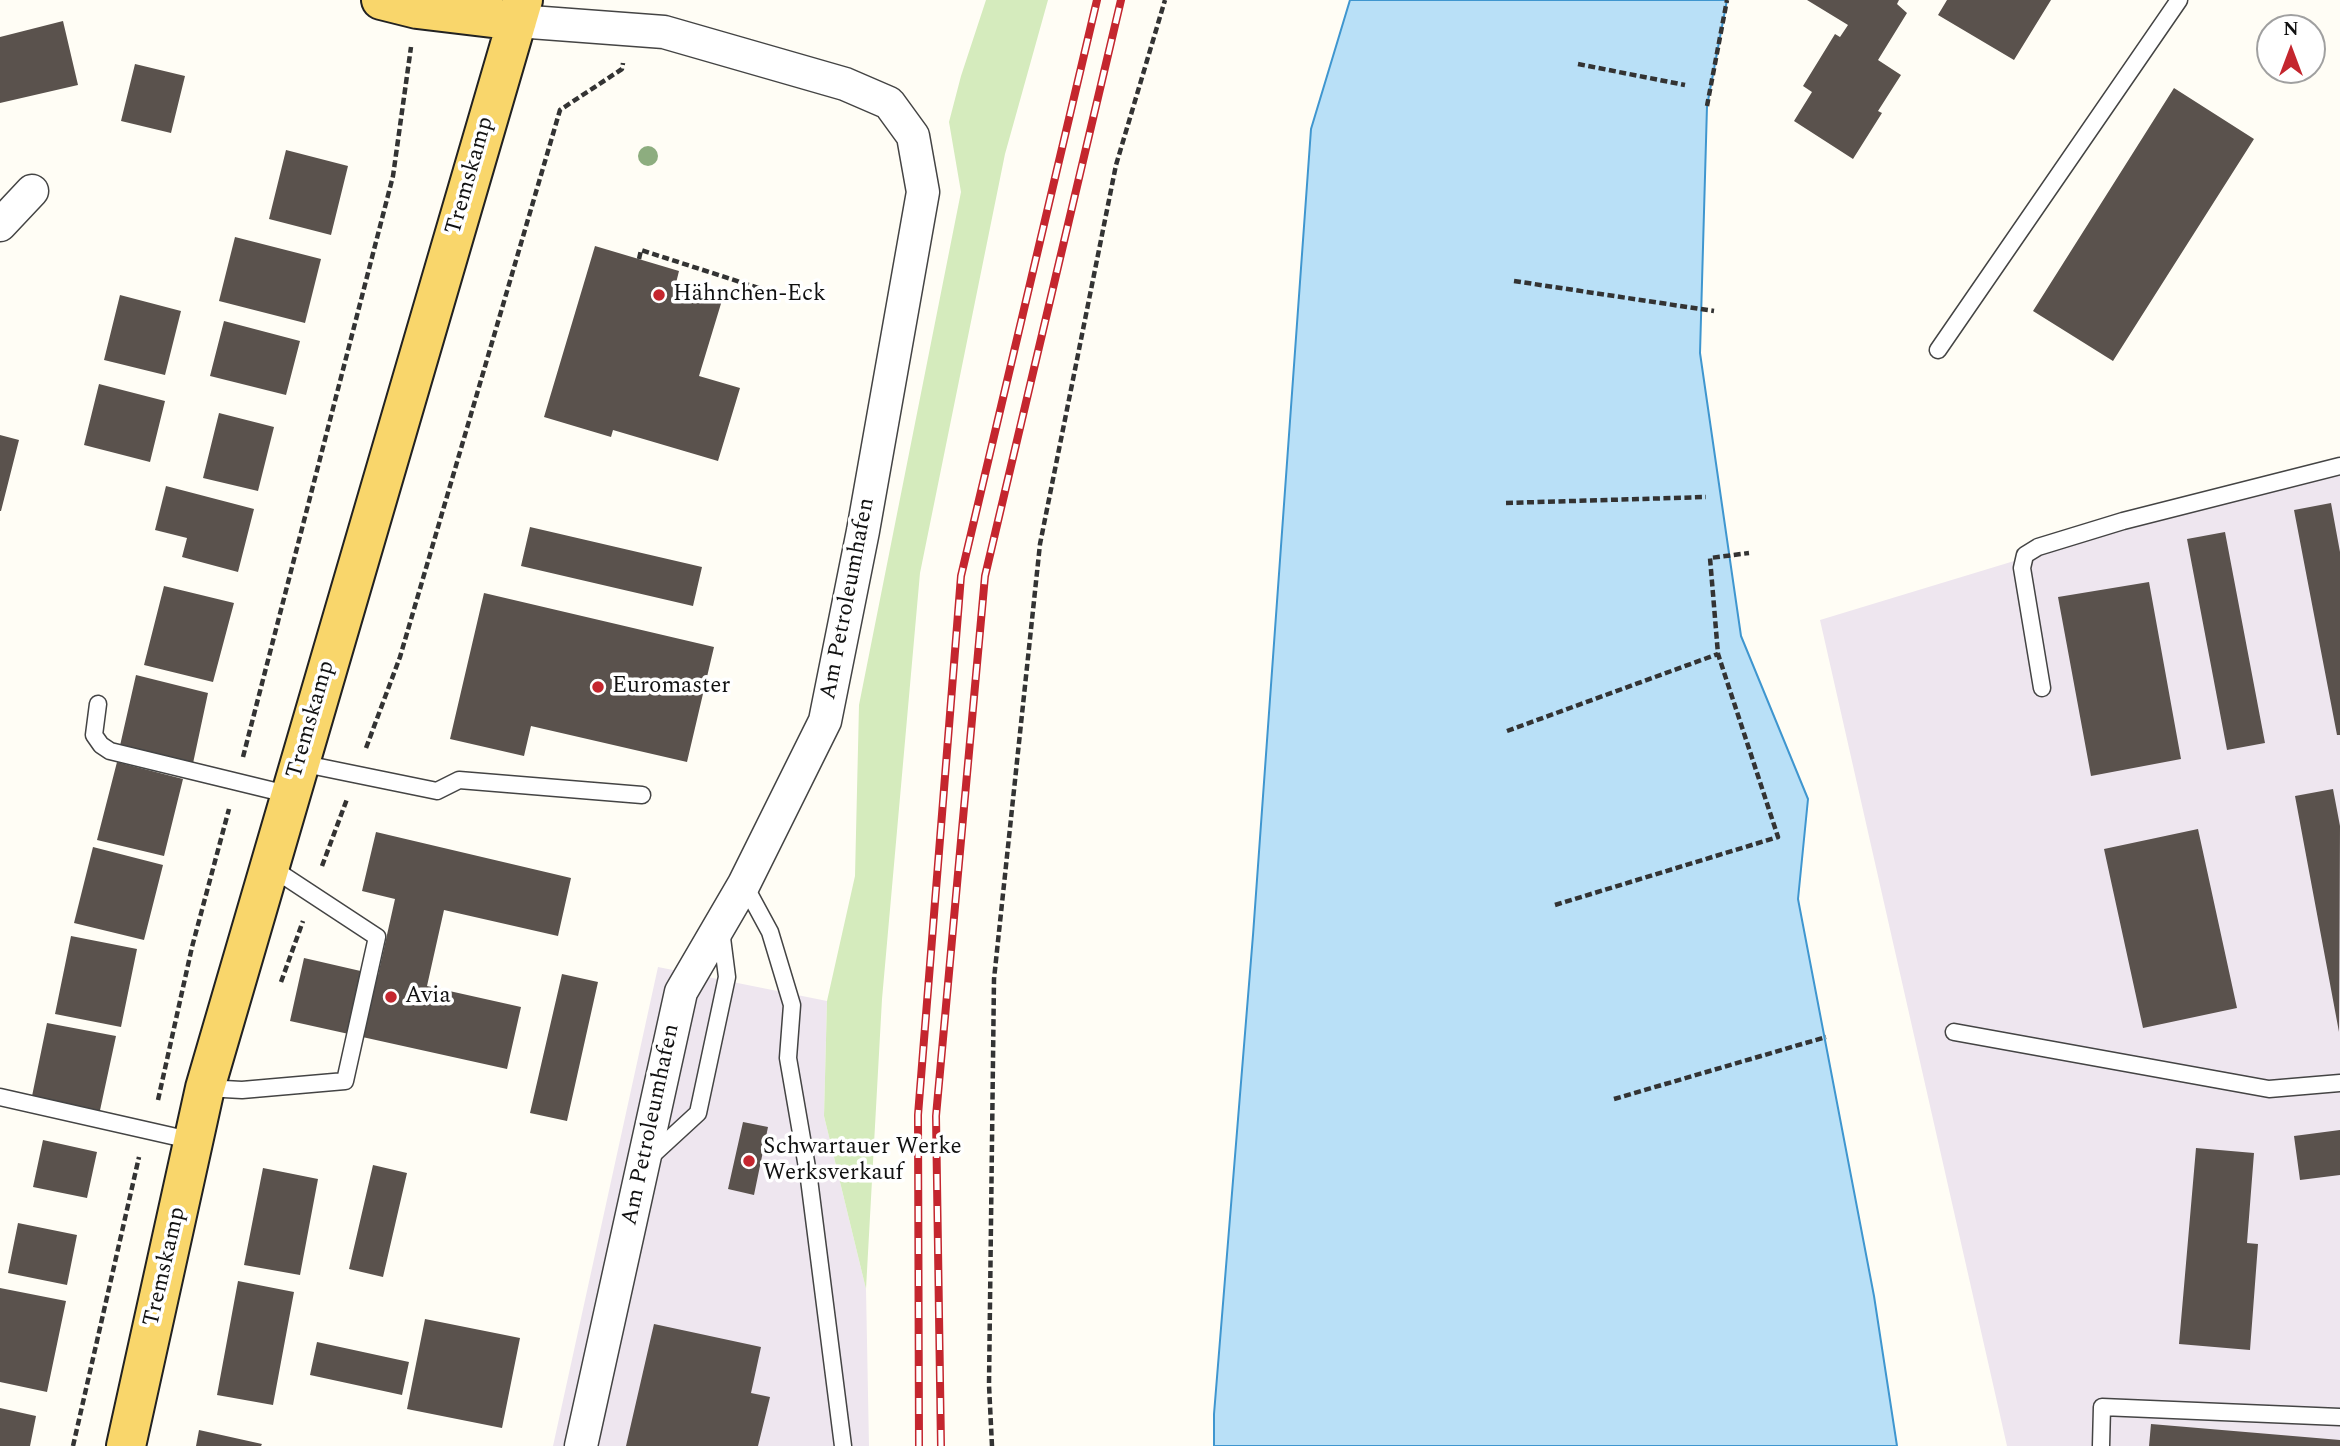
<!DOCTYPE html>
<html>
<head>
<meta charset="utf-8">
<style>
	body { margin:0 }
	#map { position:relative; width:2340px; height:1446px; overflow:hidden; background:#fffdf5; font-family:Spectral,serif }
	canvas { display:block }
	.north { position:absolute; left:2256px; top:14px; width:70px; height:70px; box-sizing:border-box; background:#fff; border:2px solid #a0a0a0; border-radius:50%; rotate:0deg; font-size:19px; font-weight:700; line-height:28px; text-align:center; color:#111 }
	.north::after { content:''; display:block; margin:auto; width:24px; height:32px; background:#c4262e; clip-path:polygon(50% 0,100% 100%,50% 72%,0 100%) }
</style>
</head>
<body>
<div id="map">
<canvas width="2340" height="1446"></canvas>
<div class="north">N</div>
</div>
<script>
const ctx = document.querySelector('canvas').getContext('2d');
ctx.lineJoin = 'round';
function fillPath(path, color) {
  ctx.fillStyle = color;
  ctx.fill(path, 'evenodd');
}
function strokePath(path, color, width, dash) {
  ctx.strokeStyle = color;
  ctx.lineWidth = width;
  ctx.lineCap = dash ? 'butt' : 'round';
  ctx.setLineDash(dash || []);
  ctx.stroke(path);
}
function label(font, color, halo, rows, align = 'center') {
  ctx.font = font + ' Spectral,serif';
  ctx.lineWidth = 7;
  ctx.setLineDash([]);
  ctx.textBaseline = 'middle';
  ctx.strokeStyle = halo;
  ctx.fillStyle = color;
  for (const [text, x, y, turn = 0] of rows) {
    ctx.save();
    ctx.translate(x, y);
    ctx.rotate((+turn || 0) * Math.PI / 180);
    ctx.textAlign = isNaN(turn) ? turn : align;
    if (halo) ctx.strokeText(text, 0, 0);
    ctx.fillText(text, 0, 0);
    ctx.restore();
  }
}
fillPath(new Path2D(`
	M2340 462V1446H2007L1820 620Z
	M658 967 827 1001 824 1116 866 1289 869 1446H553Z`), '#eee6ef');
fillPath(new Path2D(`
	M986 0H1048L1005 154 920 573 882 999 866 1289 824 1116 827 1001 855 876 859 705 961 192 949 122 961 76Z`), '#d5ebbd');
const water = new Path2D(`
	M1350 0H1727L1707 106 1700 353 1741 636 1808 799 1798 899 1874 1296 1897 1446H1214V1414L1253 935 1311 129Z`);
fillPath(water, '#b9e0f7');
strokePath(water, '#3f96cf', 2);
fillPath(new Path2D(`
	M1807 0H1899L1897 4 1907 13 1878 60 1901 75 1878 111 1882 113 1853 159 1794 121 1812 92 1803 86 1835 34 1840 37 1848 25Z
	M1947 0H2051L2014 60 1938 15Z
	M63 21 78 85 0 103V37Z
	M135 64 185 76 171 133 121 121Z
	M2174 88 2254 139 2113 361 2033 311Z
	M286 150 348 166 331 235 269 219Z
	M235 237 321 259 305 323 219 301Z
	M595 246 679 271 676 283 723 297 699 376 740 388 718 461 613 430 611 437 544 417Z
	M120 295 181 311 165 375 104 360Z
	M224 321 300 341 286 395 210 376Z
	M99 384 165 401 150 462 84 445Z
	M219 413 274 427 258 491 203 478Z
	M0 435 19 440 1 511H0Z
	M166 486 254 509 238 572 182 557 187 538 155 530Z
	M2331 503 2340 552V735H2337L2294 510Z
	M530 527 702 567 693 606 521 566Z
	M2225 532 2265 743 2227 750 2187 539Z
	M2149 582 2181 759 2091 776 2058 597Z
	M164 586 234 603 213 682 144 665Z
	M484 593 714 647 687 762 531 726 524 756 450 739Z
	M136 675 208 693 192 768 119 750Z
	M117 762 183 779 164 856 97 840Z
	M2333 789 2340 826 2339 1032 2295 796Z
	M2198 829 2237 1008 2143 1028 2104 849Z
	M376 832 571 878 558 936 444 910 427 986 521 1007 507 1069 290 1021 304 958 378 975 395 899 362 891Z
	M93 847 163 865 144 940 74 923Z
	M71 936 137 949 121 1027 55 1014Z
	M562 974 598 982 567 1121 530 1113Z
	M47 1023 116 1036 99 1115 31 1101Z
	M743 1122 768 1127 754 1195 728 1189Z
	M2340 1130V1175L2300 1180 2294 1136Z
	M43 1140 97 1152 87 1198 33 1187Z
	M2196 1148 2254 1153 2247 1243 2258 1244 2250 1350 2179 1344Z
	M373 1165 407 1173 383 1277 349 1269Z
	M263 1168 318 1179 300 1275 244 1265Z
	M18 1223 77 1235 67 1285 8 1273Z
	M238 1281 294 1292 273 1405 217 1395Z
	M0 1288 66 1301 47 1392 0 1382Z
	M425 1319 520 1338 502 1428 407 1409Z
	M654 1324 761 1347 751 1393 770 1397 758 1446H626Z
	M317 1342 409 1362 402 1395 310 1375Z
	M0 1408 36 1416 30 1446H0Z
	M2151 1424 2340 1440V1446H2149Z
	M199 1430 262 1444 261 1446H196Z`), '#5a524d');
const service = new Path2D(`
	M1938 350 2179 0
	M2042 688 2022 568 2025 555 2038 547 2123 521 2340 466
	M98 704 94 735 101 745 110 751 291 795
	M300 763 437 791 459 780 642 795
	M744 884 770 932 792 1005 788 1058 809 1179 843 1446
	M1954 1032 2269 1089 2340 1083
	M205 1088 242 1090 345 1081 377 937 269 866
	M0 1097 194 1141
	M648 1159 698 1113 727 977 721 930
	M2101 1446 2102 1407 2340 1417`);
const minor = new Path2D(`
	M517 21 664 32 845 84 889 103 913 136 923 192 863 531 825 721 744 884 681 992 581 1446
	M0 225 32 191`);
const primary = new Path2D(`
	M381 0 417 9 517 21
	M126 1446 205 1088 523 0`);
strokePath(service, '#444', 19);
strokePath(minor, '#444', 35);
strokePath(primary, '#222', 42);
strokePath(new Path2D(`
	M1578 64 1685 85
	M1707 106 1727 0
	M639 259 641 250 768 291
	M1514 281 1714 311
	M1506 503 1706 497
	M1507 731 1718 654
	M366 748 400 657 560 110 622 69 623 63
	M243 757 393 176 411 47
	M322 866 347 799
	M1555 905 1778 837 1718 654 1710 558 1749 553
	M281 982 303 921
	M1614 1099 1826 1037
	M158 1100 192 947 229 809
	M73 1446 139 1157
	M992 1446 989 1385 994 979 1040 544 1116 165 1165 0`), '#333', 4.5, [7, 3.5]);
strokePath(service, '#fff', 16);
strokePath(minor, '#fff', 32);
strokePath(primary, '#f9d66b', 38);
const rail = new Path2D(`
	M919 1446 918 1115 961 576 1097 0
	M941 1446 936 1116 985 576 1121 0`);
strokePath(rail, '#c4262e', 8);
strokePath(rail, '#fff', 5, [16]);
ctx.fillStyle = '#8dad7f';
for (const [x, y] of [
	[648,156]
]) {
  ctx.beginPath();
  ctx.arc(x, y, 10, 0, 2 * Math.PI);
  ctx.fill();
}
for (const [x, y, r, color] of [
	[659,295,7,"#c4262e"],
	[598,687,7,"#c4262e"],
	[391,997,7,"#c4262e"],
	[749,1161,7,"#c4262e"]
]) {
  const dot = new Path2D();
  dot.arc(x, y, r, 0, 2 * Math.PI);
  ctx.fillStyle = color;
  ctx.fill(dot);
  strokePath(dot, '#fff', 2.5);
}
label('23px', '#111', '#fff', [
	["Tremskamp",471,176,-74],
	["Am Petroleumhafen",849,599,-79],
	["Tremskamp",312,720,-74],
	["Am Petroleumhafen",652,1125,-78],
	["Tremskamp",166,1267,-77]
]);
label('23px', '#111', '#fff', [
	["Hähnchen-Eck",673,295],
	["Euromaster",612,687],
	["Avia",405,997],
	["Schwartauer Werke",763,1148],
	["Werksverkauf",763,1174]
], 'left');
</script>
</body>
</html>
